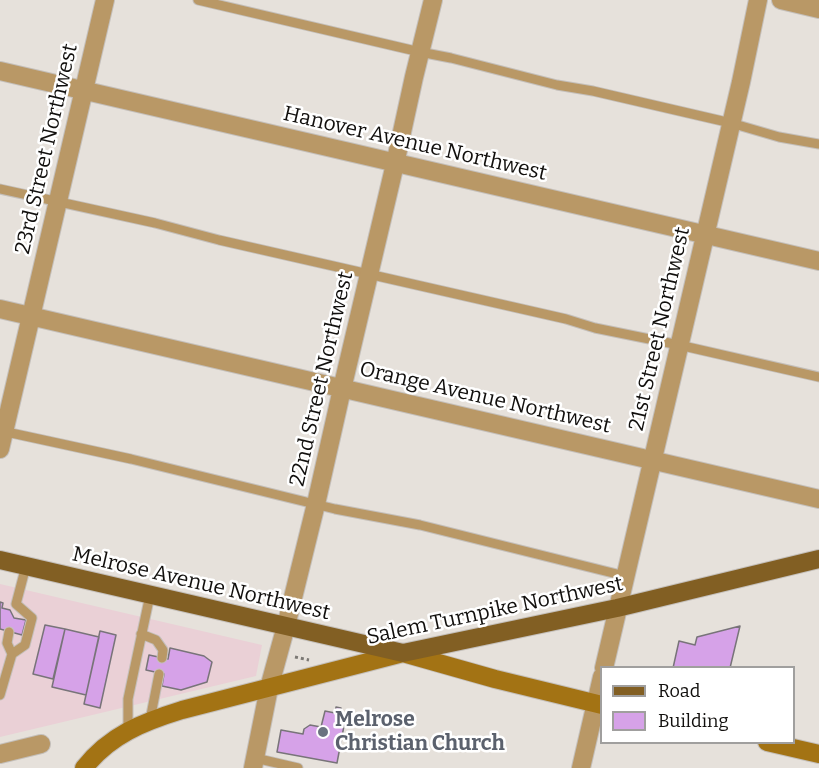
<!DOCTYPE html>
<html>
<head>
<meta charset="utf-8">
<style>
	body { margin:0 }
	#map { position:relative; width:819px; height:768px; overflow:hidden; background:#e6e1db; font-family:Bitter,serif }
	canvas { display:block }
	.legend { position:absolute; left:600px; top:666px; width:195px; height:78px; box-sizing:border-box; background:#fff; border:2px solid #a09f9e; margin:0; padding:8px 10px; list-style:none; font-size:18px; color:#110f0d }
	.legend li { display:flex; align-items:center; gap:12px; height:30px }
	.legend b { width:30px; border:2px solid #a09f9e }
</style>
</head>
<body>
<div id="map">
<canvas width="819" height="768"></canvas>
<ul class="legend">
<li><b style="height:8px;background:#825f23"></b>Road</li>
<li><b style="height:16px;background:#d6a2e8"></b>Building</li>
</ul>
</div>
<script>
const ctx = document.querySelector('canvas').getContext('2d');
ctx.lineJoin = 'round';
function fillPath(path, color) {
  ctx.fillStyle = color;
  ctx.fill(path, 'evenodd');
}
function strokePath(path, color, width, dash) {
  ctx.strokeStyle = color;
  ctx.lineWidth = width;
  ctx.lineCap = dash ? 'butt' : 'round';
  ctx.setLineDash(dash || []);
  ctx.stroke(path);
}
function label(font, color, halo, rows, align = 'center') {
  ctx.font = font + ' Bitter,serif';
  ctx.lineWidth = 5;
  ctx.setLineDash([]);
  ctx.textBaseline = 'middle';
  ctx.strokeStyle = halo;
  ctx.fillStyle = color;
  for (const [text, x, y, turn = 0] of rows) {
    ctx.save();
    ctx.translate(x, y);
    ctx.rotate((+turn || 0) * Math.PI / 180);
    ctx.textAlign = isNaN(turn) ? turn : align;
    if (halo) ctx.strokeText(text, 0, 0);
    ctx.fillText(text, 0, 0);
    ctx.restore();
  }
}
fillPath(new Path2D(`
	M0 584 262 645 256 676 0 737Z`), '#ead0d6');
const building = new Path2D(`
	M0 602 3 603 2 608 10 610 14 618 26 620 22 635 0 629Z
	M45 625 65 629 53 679 33 674Z
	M740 626 730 668H673L679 641 695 645 697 637Z
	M65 629 99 637 86 695 52 687Z
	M100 631 116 635 100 708 84 704Z
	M170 648 204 656 212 662 207 682 181 690 162 686 164 674 146 670 149 655 168 659Z
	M336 707 341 708 340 714 346 715 337 763 277 752 281 730 303 734 304 729 310 725 321 727 325 711 335 713Z`);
fillPath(building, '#d6a2e8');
strokePath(building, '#787479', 1.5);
const lane = new Path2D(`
	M198 0 420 52 451 58 557 85 593 91 731 123 779 137 819 144
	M0 189 155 223 219 240 566 319 595 328 679 345 819 377
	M2 431 131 459 335 509 420 525 625 576
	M9 632 7 643 12 654
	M141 634 156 640 163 650 162 658
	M0 695 12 654 25 645 32 618 16 604 26 566
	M150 720 159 674
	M128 730V699L150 595
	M255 758 298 768`);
const street = new Path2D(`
	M781 0 819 9
	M0 71 819 261
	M0 309 819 499
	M0 449 105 0
	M604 668 741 82 758 0
	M0 754 41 744
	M253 768 269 688 286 626 316 504 342 389 395 164 414 77 433 0
	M581 768 602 677`);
const secondary = new Path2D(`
	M767 742 819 754
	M84 768C110 735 143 722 182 710L403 653 495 679 602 705`);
const primary = new Path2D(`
	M0 560 403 653 617 608 819 559`);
strokePath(lane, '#c4bfba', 11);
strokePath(street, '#c4bfba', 20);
strokePath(secondary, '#c4bfba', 20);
strokePath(primary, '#c4bfba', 20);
strokePath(new Path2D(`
	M295 657 309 660`), '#7b7874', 3, [3, 3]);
strokePath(lane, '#b99866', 9);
strokePath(street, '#b99866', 18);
strokePath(secondary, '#a37314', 18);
strokePath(primary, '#825f23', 18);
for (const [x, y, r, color] of [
	[323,732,6,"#6b7280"]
]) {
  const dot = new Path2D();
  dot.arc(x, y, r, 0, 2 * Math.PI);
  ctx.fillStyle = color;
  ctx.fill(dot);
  strokePath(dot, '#fff', 2);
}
label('21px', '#110f0d', '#fff', [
	["Hanover Avenue Northwest",415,144,13],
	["23rd Street Northwest",47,149,-77],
	["21st Street Northwest",660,329,-77],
	["22nd Street Northwest",322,379,-77],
	["Orange Avenue Northwest",485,398,13],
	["Melrose Avenue Northwest",201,584,13],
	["Salem Turnpike Northwest",495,611,-12]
]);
label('bold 21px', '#5b616d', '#fff', [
	["Melrose",335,720],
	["Christian Church",335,744]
], 'left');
</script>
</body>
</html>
